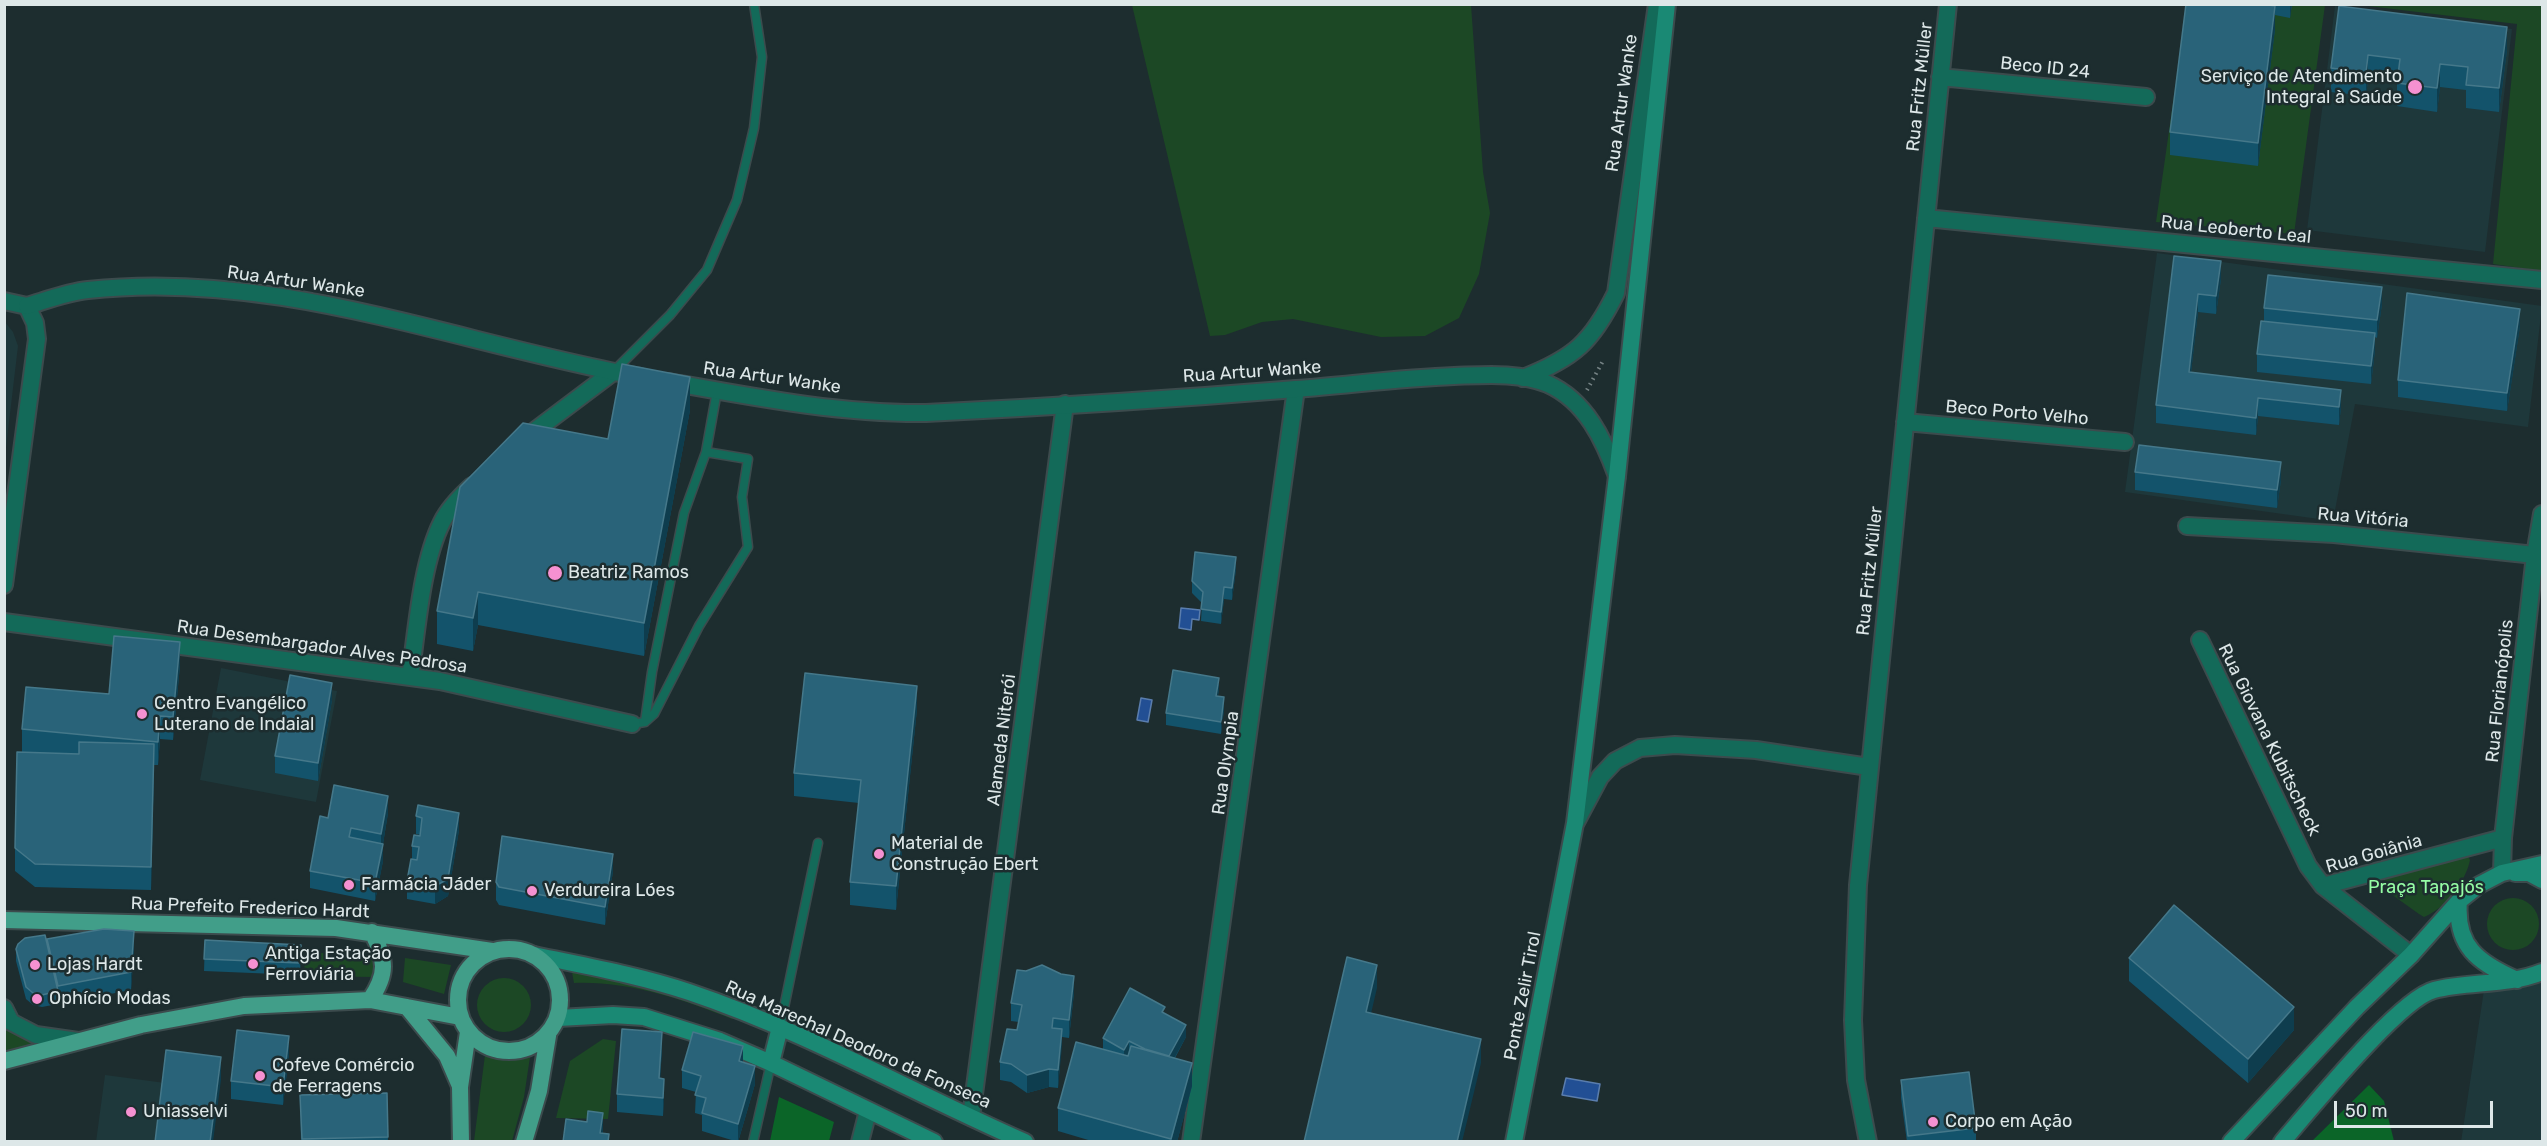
<!DOCTYPE html>
<html>
<head>
<meta charset="utf-8">
<style>
	body { margin:0 }
	#map { position:relative; width:2547px; height:1146px; overflow:hidden; background:#1d2d2f; font-family:Rubik,sans-serif }
	canvas { display:block }
	.frame { position:absolute; inset:0; border:6px solid #dde7e8; pointer-events:none }
	.scale { position:absolute; left:2334px; top:1101px; width:159px; height:27px; box-sizing:border-box; border:3px solid #dde7e8; border-top:0; padding-left:8px; font-size:18px; line-height:21px; white-space:nowrap; color:#dde7e8; -webkit-text-stroke:4px #1d2d2f; paint-order:stroke }
</style>
</head>
<body>
<div id="map">
<canvas width="2547" height="1146"></canvas>
<div class="frame"></div>
<div class="scale">50 m</div>
</div>
<script>
const ctx = document.querySelector('canvas').getContext('2d');
ctx.lineJoin = 'round';
function fillPath(path, color) {
  ctx.fillStyle = color;
  ctx.fill(path, 'evenodd');
}
function strokePath(path, color, width, dash) {
  ctx.strokeStyle = color;
  ctx.lineWidth = width;
  ctx.lineCap = dash ? 'butt' : 'round';
  ctx.setLineDash(dash || []);
  ctx.stroke(path);
}
function label(font, color, halo, rows, align = 'center') {
  ctx.font = font + ' Rubik,sans-serif';
  ctx.lineWidth = 5;
  ctx.setLineDash([]);
  ctx.textBaseline = 'middle';
  ctx.strokeStyle = halo;
  ctx.fillStyle = color;
  for (const [text, x, y, turn = 0] of rows) {
    ctx.save();
    ctx.translate(x, y);
    ctx.rotate((+turn || 0) * Math.PI / 180);
    ctx.textAlign = isNaN(turn) ? turn : align;
    if (halo) ctx.strokeText(text, 0, 0);
    ctx.fillText(text, 0, 0);
    ctx.restore();
  }
}
fillPath(new Path2D(`
	M2335 6 2512 29 2485 252 2307 230Z
	M2157 253 2542 306 2528 427 2355 404 2333 521 2125 492Z
	M5 322 13 332 18 346 5 456Z
	M221 668 337 691 316 802 200 780Z
	M2542 978V1141L2461 1142 2484 990 2526 986Z
	M105 1075 165 1083 158 1141 96 1142Z`), '#1e383b');
fillPath(new Path2D(`
	M1132 5H1471L1483 172 1490 213 1479 274 1459 318 1425 336 1381 337 1293 319 1262 322 1225 335 1210 336Z
	M2187 5H2325L2294 234 2156 222Z
	M2360 5H2542V271L2493 264 2517 24Z
	M2466 853 2470 860C2466 881 2445 909 2424 917L2419 914 2384 889 2383 882 2387 877Z
	M2487 924a26 26 0 1 1 52 0a26 26 0 1 1-52 0Z
	M305 952 375 956 379 967 374 977 304 976Z
	M405 958 451 965 444 994 403 982Z
	M571 967 638 982 735 1016 732 1019C681 999 629 981 574 983Z
	M477 1005a27 27 0 1 1 54 0a27 27 0 1 1-54 0Z
	M8 1028 53 1043 5 1054 4 1031Z
	M603 1039 616 1041 608 1119 556 1118 570 1061Z
	M485 1055C500 1060 515 1062 530 1057L524 1097 512 1141H474Z`), '#1c4825');
fillPath(new Path2D(`
	M2369 1085 2384 1101 2394 1141H2312Z
	M779 1097 834 1122 829 1141H770Z`), '#0b6528');
const water = new Path2D(`
	M1181 608 1200 610 1199 620 1192 619 1191 630 1179 628Z
	M1141 698 1152 700 1148 722 1137 720Z
	M1566 1078 1600 1084 1597 1101 1562 1095Z`);
fillPath(water, '#224f94');
strokePath(water, '#5a7dad', 1.5);
const service = new Path2D(`
	M613 372 670 315 707 270 737 200 754 128 762 57 754 4
	M645 722 652 672 684 513 706 452
	M632 724 645 722 654 714 699 626 748 547 742 497 748 459 706 452 717 391
	M780 1027 818 843
	M753 1142 771 1063`);
const minor = new Path2D(`
	M1940 77 2146 97
	M1926 218 2542 280
	M4 301 27 306 35 323 37 339 4 585
	M1905 422 2125 442
	M524 439 613 372
	M2187 526 2334 534 2535 555
	M4 622 440 681 632 724
	M2200 640 2308 866 2323 886 2411 955
	M410 677C417 630 421 564 442 522 449 508 461 496 472 486
	M1576 822 1600 777 1615 761 1640 748 1675 745 1756 750 1869 767
	M2502 873 2503 838 2535 555 2542 514
	M2323 886 2503 838
	M4 1008 11 1022 36 1035 78 1041
	M971 1117 1065 404
	M860 1142 868 1111
	M1191 1142 1296 389
	M1868 1142 1856 1080 1853 1020 1858 885 1948 4`);
const tertiary = new Path2D(`
	M27 306C47 300 68 292 88 290 277 269 458 344 641 377
	M1523 378C1574 358 1592 342 1616 293L1657 4
	M669 382C753 397 840 414 926 413 1049 407 1173 399 1296 389 1349 385 1401 378 1454 376 1485 375 1519 372 1548 384 1586 401 1604 440 1617 476`);
const secondary = new Path2D(`
	M2515 873H2529L2542 880
	M2459 901C2455 946 2478 963 2517 980
	M534 955C586 966 638 975 689 992 805 1031 913 1093 1025 1142
	M558 1018 613 1015 644 1017 720 1041 771 1063 934 1142
	M771 1063 780 1027
	M1514 1142 1575 823 1617 476 1667 4
	M2231 1142 2357 1007 2411 955 2459 901 2479 885 2502 873 2542 864
	M2282 1142C2310 1110 2399 999 2434 990 2470 981 2507 986 2542 972`);
const primary = new Path2D(`
	M4 920 336 928 492 951
	M458 1000a51 51 0 1 1 102 0a51 51 0 1 1-102 0Z
	M370 1000C388 973 386 960 372 932
	M407 1007 447 1056 460 1086
	M4 1061 141 1025 244 1006 370 1000 460 1017
	M461 1142 460 1087 468 1032
	M524 1142 539 1091 548 1036`);
strokePath(service, '#3c4b4d', 11);
strokePath(minor, '#3c4b4d', 20);
strokePath(tertiary, '#3c4b4d', 20);
strokePath(secondary, '#3c4b4d', 20);
strokePath(primary, '#3c4b4d', 20);
strokePath(new Path2D(`
	M1587 390 1604 359`), '#768385', 4, [1.5, 4.5]);
strokePath(service, '#136a59', 8);
strokePath(minor, '#136a59', 16);
strokePath(tertiary, '#136a59', 16);
strokePath(secondary, '#1a8974', 16);
strokePath(primary, '#419e89', 16);
fillPath(new Path2D(`
	M2186 4H2292L2290 18 2275 15V29L2258 166 2170 155V132Z
	M2339 6 2507 50 2499 112 2466 108V90L2440 87 2437 112 2397 106V82L2368 79 2366 96 2331 92V68Z
	M2174 256 2221 279 2216 314 2198 312 2191 372 2341 407 2339 425 2258 416 2256 435 2156 423V405Z
	M2382 304 2377 338 2375 337V350L2371 384 2257 372V354L2264 321V308Z
	M2520 326 2507 411 2398 397V380Z
	M690 410 644 656 478 625 473 651 437 644V611L608 439Z
	M2135 472 2281 480 2277 508 2135 490Z
	M1236 569 1232 600 1224 599 1221 624 1201 621 1202 603 1192 593V581Z
	M180 665 173 740 160 739 158 765H154L151 890 35 887 15 871V848L22 753V729Z
	M1219 689 1218 696 1224 709 1221 734 1166 725V713Z
	M332 700 318 781 275 773V756Z
	M917 709 896 910 850 905V882L859 803 794 796V773Z
	M418 805 459 830 448 896 435 904 407 899V881L412 859V846L420 835 416 834V816Z
	M388 813 383 844V861L375 901 310 888V871L328 818Z
	M613 871 605 925 499 905 496 900V882Z
	M47 939 134 948 131 990 42 1007 33 1005 26 999 16 961V949L47 945Z
	M205 940 301 945 300 975 204 971Z
	M2129 958 2294 1030 2248 1083 2129 981Z
	M1074 993 1069 1038 1062 1037 1058 1088 1049 1087 1027 1093 1011 1082 1000 1080V1062L1017 1030 1019 1022 1011 1021V1003Z
	M1186 1037 1175 1058 1192 1086 1177 1142H1095L1058 1131V1108L1103 1049V1038Z
	M662 1050 660 1078 664 1096 663 1116 617 1112V1094Z
	M289 1054 283 1105 231 1099V1081Z
	M743 1062 755 1084 738 1142 702 1131V1115L695 1113 696 1092 682 1088V1070Z
	M1901 1080 1976 1128V1142H1907L1901 1098Z
	M387 1093 388 1142H301L300 1095Z`), '#13536b');
fillPath(new Path2D(`
	M2290 4H2292L2290 18Z
	M2275 6V29L2258 166V143Z
	M2507 27V50L2499 112V88Z
	M2368 55V79L2366 96V73Z
	M2440 64V87L2437 112V88Z
	M2221 261V279L2216 314V296Z
	M2382 287V304L2377 338V320Z
	M2198 294V312L2189 390V372Z
	M2520 309V326L2507 411V393Z
	M2375 333V350L2371 384V366Z
	M690 377V410L644 656V623Z
	M2341 390V407L2339 425V407Z
	M2258 398V416L2256 435V418Z
	M2281 462V480L2277 508V490Z
	M1236 557V569L1232 600V588Z
	M1224 587V599L1221 624V612Z
	M478 592V625L473 651V618Z
	M180 642V665L173 740V717Z
	M1219 678V689L1216 707V696Z
	M332 683V700L318 781V763Z
	M917 686V709L896 910V886Z
	M1224 697V709L1221 734V722Z
	M160 716V739L158 765V742Z
	M154 744V767L151 890V867Z
	M388 796V813L382 850 383 844V861L375 901V883L381 851V834Z
	M459 813V830L448 896 435 904V886Z
	M613 854V871L605 925V907Z
	M134 931V948L131 990V972Z
	M1377 965V988L1366 1035V1012Z
	M1074 976V993L1069 1038V1020Z
	M2294 1007V1030L2248 1083V1059Z
	M1186 1025V1037L1166 1073V1061Z
	M1062 1029V1046L1058 1088V1070Z
	M662 1032V1050L659 1096V1078Z
	M289 1036V1054L283 1105V1087Z
	M1481 1039V1063L1462 1142H1457Z
	M1129 1041V1053L1124 1062V1050Z
	M743 1046V1064L739 1061Z
	M221 1057V1080L213 1142H210Z
	M1192 1063V1086L1177 1142H1171Z
	M755 1066V1084L738 1142V1124Z
	M1049 1069V1087L1027 1093V1075Z
	M664 1079V1096L663 1116V1098Z
	M603 1113V1131L602 1142 600 1133Z`), '#0e3d4e');
const building = new Path2D(`
	M2186 4H2261L2275 6 2258 143 2170 132Z
	M2339 6 2507 27 2499 88 2466 85 2468 67 2440 64 2437 88 2397 83 2400 59 2368 55 2366 73 2331 68Z
	M2174 256 2221 261 2216 296 2198 294 2189 372 2341 390 2339 407 2258 398 2256 418 2156 405Z
	M2268 275 2382 287 2377 320 2264 308Z
	M2407 293 2520 309 2507 393 2398 380Z
	M2261 321 2375 333 2371 366 2257 354Z
	M622 364 690 377 644 623 478 592 473 618 437 611 460 487 523 423 608 439Z
	M2139 445 2281 462 2277 490 2135 472Z
	M1195 552 1236 557 1232 588 1224 587 1221 612 1201 609 1203 592 1192 581Z
	M114 636 180 642 173 717 160 716 158 742 22 729 26 687 109 694Z
	M1173 670 1219 678 1216 696 1224 697 1221 722 1166 713Z
	M805 673 917 686 896 886 850 882 861 780 794 773Z
	M290 675 332 683 318 763 275 756Z
	M79 742 154 744 151 867 35 864 15 848 17 752 79 754Z
	M334 785 388 796 381 834 351 828 349 837 383 844 375 883 310 871 320 816 328 818Z
	M418 805 459 813 448 879 435 886 407 881 411 859 417 860 419 847 412 846 414 835 420 836 422 818 416 816Z
	M502 836 613 854 605 907 499 887 496 882Z
	M2174 905 2294 1007 2248 1059 2129 958Z
	M104 929 134 931 131 972 58 986 47 939Z
	M45 935 58 991 42 995 33 993 26 987 16 949 18 944 25 938Z
	M205 940 301 945 300 963 204 959Z
	M1347 957 1377 965 1366 1012 1481 1039 1457 1142H1304Z
	M1042 965 1061 974 1074 976 1069 1020 1053 1018 1052 1028 1062 1029 1058 1070 1049 1069 1027 1075 1011 1064 1000 1062 1007 1029 1017 1030 1022 1005 1011 1003 1017 970 1026 971Z
	M1130 988 1165 1007 1162 1012 1186 1025 1169 1056 1145 1049 1129 1041 1124 1050 1103 1038Z
	M622 1029 662 1032 659 1078 664 1079 663 1098 617 1094Z
	M237 1030 289 1036 283 1087 231 1081Z
	M693 1032 743 1046 739 1061 755 1066 738 1124 702 1113 706 1098 695 1095 701 1076 682 1070Z
	M1076 1042 1128 1056 1131 1046 1192 1063 1171 1139 1058 1108Z
	M166 1050 221 1057 210 1142H155Z
	M1969 1072 1976 1128 1908 1136 1901 1080Z
	M387 1093 388 1137 302 1139 300 1095Z
	M588 1111 603 1113 600 1133 609 1134 608 1142H563L566 1119 587 1122Z`);
fillPath(building, '#296379');
strokePath(building, '#45788a', 1.5);
for (const [x, y, r, color] of [
	[2415,87,8,"#f591d1"],
	[555,573,8,"#f591d1"],
	[142,714,6,"#f591d1"],
	[879,854,6,"#f591d1"],
	[349,885,6,"#f591d1"],
	[532,891,6,"#f591d1"],
	[253,964,6,"#f591d1"],
	[35,965,6,"#f591d1"],
	[37,999,6,"#f591d1"],
	[260,1076,6,"#f591d1"],
	[131,1112,6,"#f591d1"],
	[1933,1122,6,"#f591d1"]
]) {
  const dot = new Path2D();
  dot.arc(x, y, r, 0, 2 * Math.PI);
  ctx.fillStyle = color;
  ctx.fill(dot);
  strokePath(dot, '#1d2d2f', 2);
}
label('18px', '#dde7e8', '#1d2d2f', [
	["Beco ID 24",2045,68,6],
	["Rua Fritz Müller",1920,87,-84],
	["Rua Artur Wanke",1622,103,-82],
	["Rua Leoberto Leal",2236,230,6],
	["Rua Artur Wanke",296,282,8],
	["Rua Artur Wanke",1252,372,-4],
	["Rua Artur Wanke",772,378,8],
	["Beco Porto Velho",2017,413,5],
	["Rua Vitória",2363,518,5],
	["Rua Fritz Müller",1870,571,-84],
	["Rua Desembargador Alves Pedrosa",322,647,8],
	["Rua Florianópolis",2500,691,-84],
	["Alameda Niterói",1002,740,-83],
	["Rua Giovana Kubitscheck",2269,740,64],
	["Rua Olympia",1226,763,-82],
	["Rua Goiânia",2374,854,-16],
	["Rua Prefeito Frederico Hardt",250,908,2],
	["Ponte Zelir Tirol",1523,996,-79],
	["Rua Marechal Deodoro da Fonseca",858,1045,24]
]);
label('18px', '#dde7e8', '#1d2d2f', [
	["Serviço de Atendimento",2402,77,"right"],
	["Integral à Saúde",2402,98,"right"],
	["Beatriz Ramos",568,573],
	["Centro Evangélico",154,704],
	["Luterano de Indaial",154,725],
	["Material de",891,844],
	["Construção Ebert",891,865],
	["Farmácia Jáder",361,885],
	["Verdureira Lóes",544,891],
	["Antiga Estação",265,954],
	["Ferroviária",265,975],
	["Lojas Hardt",47,965],
	["Ophício Modas",49,999],
	["Cofeve Comércio",272,1066],
	["de Ferragens",272,1087],
	["Uniasselvi",143,1112],
	["Corpo em Ação",1945,1122]
], 'left');
label('18px', '#95fda5', '#1d2d2f', [
	["Praça Tapajós",2426,888]
]);
</script>
</body>
</html>
